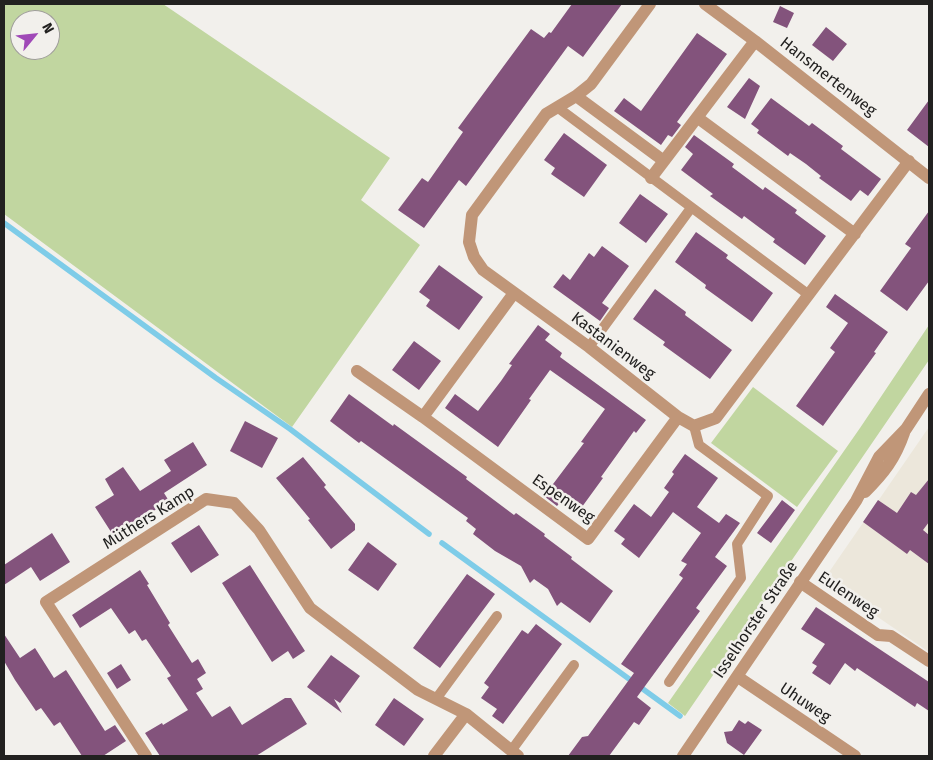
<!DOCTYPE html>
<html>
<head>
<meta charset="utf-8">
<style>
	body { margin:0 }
	#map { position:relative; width:933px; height:760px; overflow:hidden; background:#f2f0ec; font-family:"Fira Sans",sans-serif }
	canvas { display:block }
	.frame { position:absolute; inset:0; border:5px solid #222120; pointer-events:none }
	.north { position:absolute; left:10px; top:10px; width:50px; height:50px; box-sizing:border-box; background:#f2f0ec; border:1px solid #9f9d9a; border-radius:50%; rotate:62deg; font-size:14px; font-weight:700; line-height:20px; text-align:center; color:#222120 }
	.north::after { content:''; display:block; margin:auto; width:18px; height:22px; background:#a049b7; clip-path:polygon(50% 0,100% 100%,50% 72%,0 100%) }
</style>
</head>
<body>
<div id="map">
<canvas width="933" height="760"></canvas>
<div class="frame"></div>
<div class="north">N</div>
</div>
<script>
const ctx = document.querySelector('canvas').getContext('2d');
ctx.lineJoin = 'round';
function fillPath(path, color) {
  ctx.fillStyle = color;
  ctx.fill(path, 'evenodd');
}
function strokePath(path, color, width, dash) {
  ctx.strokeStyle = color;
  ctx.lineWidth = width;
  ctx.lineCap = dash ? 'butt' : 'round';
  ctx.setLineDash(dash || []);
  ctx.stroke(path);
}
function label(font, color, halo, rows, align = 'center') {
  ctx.font = font + ' "Fira Sans",sans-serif';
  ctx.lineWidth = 5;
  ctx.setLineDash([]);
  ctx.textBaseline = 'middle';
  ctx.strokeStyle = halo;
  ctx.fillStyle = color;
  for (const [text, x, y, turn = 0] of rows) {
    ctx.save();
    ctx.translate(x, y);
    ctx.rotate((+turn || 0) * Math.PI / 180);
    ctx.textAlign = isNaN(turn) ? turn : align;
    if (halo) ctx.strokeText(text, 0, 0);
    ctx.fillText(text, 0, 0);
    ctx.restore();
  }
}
fillPath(new Path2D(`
	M929 427V652L844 594 847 588 827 575Z`), '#ece7db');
fillPath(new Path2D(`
	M4 4H163L390 158 361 200 420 245 292 427 4 214ZM20 20H50V50H20Z
	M929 325V360L685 716 668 703 860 428Z
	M753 387 838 451 797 507 711 443Z`), '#c1d6a0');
strokePath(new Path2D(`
	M4 223 216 378 290 429 429 534
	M442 543 680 716`), '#7ecce8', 5.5);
fillPath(new Path2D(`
	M572 4H622L583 57 568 46 466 186 459 180 424 228 398 210 422 178 428 182 463 132 458 128 531 29 544 38 549 32 551 33Z
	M780 6 794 13 787 28 773 22Z
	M826 27 847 44 833 61 812 45Z
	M697 33 727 54 677 122 681 125 672 137 668 135 661 145 614 111 624 98 641 111Z
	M749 78 760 86 745 119 727 107Z
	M771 98 809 126 812 123 843 146 841 149 881 179 868 196 860 190 851 201 819 178 821 176 806 164 790 153 788 156 757 133 759 130 751 124Z
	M929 100V147L907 130Z
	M564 133 607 165 584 197 551 174 555 168 544 160Z
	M694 135 734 164 732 167 763 190 765 187 797 210 795 213 826 236 805 265 773 242 775 239 760 228 744 216 742 219 710 196 713 194 681 170 693 154 685 147Z
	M640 194 668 214 646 243 619 223Z
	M929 211V281L907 311 880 291 911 248 905 244Z
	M696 232 728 255 726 258 773 293 752 322 705 288 706 285 675 262Z
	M602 246 629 266 602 303 609 308 600 321 553 287 563 274 570 280 589 253 594 257Z
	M439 265 483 297 459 330 426 306 430 300 419 292Z
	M655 289 686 312 685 315 732 350 710 379 663 345 665 342 633 319Z
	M835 294 888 332 874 352 876 353 823 426 796 406 835 352 830 348 848 323 826 307Z
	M538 325 550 334 545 340 562 353 560 357 646 420 636 433 634 431 601 477 603 478 579 511 563 499 557 506 544 496 584 443 581 442 605 409 550 370 529 399 531 400 498 447 445 408 455 394 478 411 501 381 512 365 509 364Z
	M414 341 441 361 419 390 392 370Z
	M349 394 393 426 394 424 467 477 466 479 514 515 516 513 545 534 544 536 572 557 571 559 613 591 590 623 561 602 557 606 548 589 534 579 530 583 521 566 495 551 473 534 476 529 466 521 468 518 361 441 359 443 330 421Z
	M245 421 278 438 262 468 230 451Z
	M193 442 207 465 164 493 169 501 152 512 151 510 113 535 95 507 114 495 105 479 123 467 140 491 171 471 164 460Z
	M685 454 718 478 697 507 719 523 726 514 740 523 715 557 727 566 696 608 700 611 637 697 651 708 639 725 634 722 609 756H568L582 737 588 736 634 673 621 664 683 578 679 575 687 564 681 561 701 533 673 512 639 558 621 544 625 539 614 531 634 504 651 517 669 492 664 488 674 474 672 472Z
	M303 457 326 485 324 487 355 524V530L331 549 308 520 310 519 276 478Z
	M929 479V522L923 530 929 535V564L910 550 907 554 863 522 878 500 897 513 911 492 916 495Z
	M782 500 795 510 771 543 757 533Z
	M199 525 219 555 191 573 171 543Z
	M52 533 70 562 40 581 31 567 4 585V565Z
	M368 542 397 564 378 591 348 570Z
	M250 565 305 651 293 659 288 651 272 662 222 583Z
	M140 570 149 584 147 585 170 623 168 625 192 663 198 659 206 673 197 679 203 689 196 693 212 717 230 706 242 725 285 698H291L307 724 256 756H160L145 733 162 723 163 725 188 710 167 678 171 676 146 639 142 641 135 630 129 634 111 608 80 628 72 615Z
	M467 574 495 594 440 668 413 648Z
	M816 607 929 682V711L917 703 915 707 857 668 855 671 845 663 830 685 812 673 817 666 812 663 825 644 801 629Z
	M536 624 562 644 503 724 492 716 497 709 481 698 489 687 484 683 522 630 528 634Z
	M4 634 20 658 35 648 54 678 66 670 105 731 115 725 126 741 103 756H82L60 722 54 726 41 708 36 711 15 680 4 661Z
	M331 655 360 676 340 703 334 699 342 713 307 687Z
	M121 664 131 680 117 689 107 673Z
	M394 698 424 719 404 746 375 725Z
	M739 720 745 724 748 721 762 730 744 755 727 743 724 732 732 731Z`), '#83537c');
strokePath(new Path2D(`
	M557 107 809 295
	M589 347 691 208
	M669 682 741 578 737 544 768 496 699 445 694 426
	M436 699 497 616
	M511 751 574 665`), '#c09678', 10);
strokePath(new Path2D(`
	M650 4 591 84 576 96 546 114 472 215 469 242 474 257 483 270 589 347 678 417 694 426 716 418 909 161
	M705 4 755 41 929 178
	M576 96 664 161
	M698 118 855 234
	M651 178 755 41
	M357 371 423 417 588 539 678 417
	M423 417 514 293
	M800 582 878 635 891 636 929 661
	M738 677 855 756
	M146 756 46 602 206 499 234 503 259 530 310 608 418 690 466 714 518 756
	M434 756 466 714`), '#c09678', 12);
strokePath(new Path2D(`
	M865 492C884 473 895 459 904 433
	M683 756 856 501 879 457 906 429 929 394`), '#c09678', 12);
label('16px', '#222120', '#f2f0ec', [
	["Hansmertenweg",828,77,38],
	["Kastanienweg",613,346,37],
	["Espenweg",563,499,35],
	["Müthers Kamp",149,518,-32],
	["Eulenweg",848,595,34],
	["Isselhorster Straße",756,620,-56],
	["Uhuweg",805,703,34]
]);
</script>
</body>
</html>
